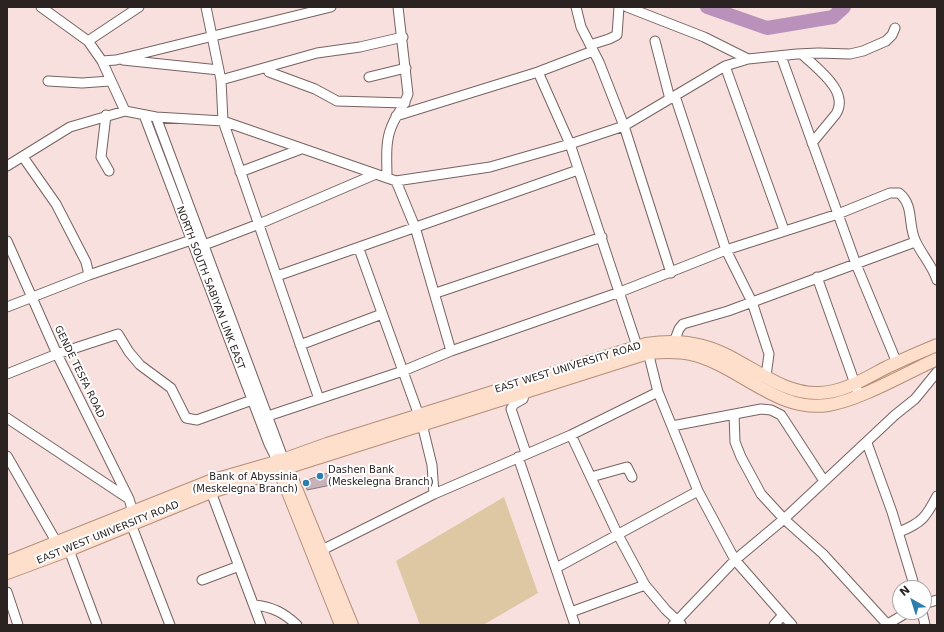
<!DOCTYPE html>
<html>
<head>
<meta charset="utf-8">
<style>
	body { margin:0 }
	#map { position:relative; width:944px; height:632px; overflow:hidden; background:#f7e0de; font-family:"DejaVu Sans",sans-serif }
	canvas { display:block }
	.frame { position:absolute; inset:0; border:8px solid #2b2322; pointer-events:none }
	.north { position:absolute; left:892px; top:580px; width:40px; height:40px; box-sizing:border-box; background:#fff; border:1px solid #aaa7a7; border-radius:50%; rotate:321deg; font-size:11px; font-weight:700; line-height:16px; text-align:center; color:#2b2322 }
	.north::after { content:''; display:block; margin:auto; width:14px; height:18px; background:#2a7fae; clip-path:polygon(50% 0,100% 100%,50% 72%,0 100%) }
</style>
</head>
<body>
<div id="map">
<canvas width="944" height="632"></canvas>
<div class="frame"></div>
<div class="north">N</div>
</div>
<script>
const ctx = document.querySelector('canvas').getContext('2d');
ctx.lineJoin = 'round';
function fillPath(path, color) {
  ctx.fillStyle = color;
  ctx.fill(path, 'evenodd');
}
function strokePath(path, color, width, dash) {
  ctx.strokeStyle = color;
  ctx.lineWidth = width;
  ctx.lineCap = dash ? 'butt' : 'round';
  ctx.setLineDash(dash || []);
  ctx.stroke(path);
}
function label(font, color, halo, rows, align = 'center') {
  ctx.font = font + ' "DejaVu Sans",sans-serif';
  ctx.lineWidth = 4;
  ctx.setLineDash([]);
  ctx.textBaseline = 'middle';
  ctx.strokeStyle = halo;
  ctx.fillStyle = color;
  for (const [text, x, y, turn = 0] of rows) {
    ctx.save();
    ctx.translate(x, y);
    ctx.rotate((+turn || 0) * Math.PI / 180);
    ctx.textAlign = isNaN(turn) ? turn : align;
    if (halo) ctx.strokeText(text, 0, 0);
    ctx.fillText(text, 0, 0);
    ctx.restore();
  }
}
fillPath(new Path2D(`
	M937 348V354L873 383H870L871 380Z
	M504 497 538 593 483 625H420L396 561Z`), '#ddc8a3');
strokePath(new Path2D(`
	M707 7 767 28 833 17 844 7`), '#ba91bb', 14);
const building = new Path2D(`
	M329 473 331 485 307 490 306 484 308 480Z`);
fillPath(building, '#c7b2ba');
strokePath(building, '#8c797f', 1);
const minor = new Path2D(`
	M41 7 88 41 102 61 125 111
	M206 7 221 80 223 121 319 399
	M576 7 581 27 599 62 624 126 671 273
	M627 7 704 37 748 59
	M88 41 139 7
	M655 41 670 99
	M590 45 609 39 617 35 619 7
	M802 54C816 68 850 91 836 114L812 143
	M781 56 856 264 897 363
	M123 60 219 70
	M102 61 116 60 331 7
	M273 66 269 72 315 89 337 101 405 103
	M725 66 784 230
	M538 72 570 144 637 346
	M369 77 406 68
	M221 80 317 53 360 47 403 37
	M48 81 82 83 110 81
	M675 96 726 250 752 302 769 354 766 376
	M106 115 101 157 109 171
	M144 115 269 444 277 460
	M396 116 538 72 593 51
	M156 117 283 458
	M23 157 56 204 86 262 89 275
	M7 166 70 127 125 111 156 117 223 121 396 181 490 167 570 144 624 126 725 66 748 59 797 54 818 53 850 54 863 51 886 41 892 35 895 28
	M240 172 301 149
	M387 178C387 161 385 143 391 128 395 116 404 107 408 94L398 7
	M396 181 415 227 451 351
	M7 241 57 354 129 499 133 512 131 524 170 625
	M204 245 259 224 376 174
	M359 249 422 424 432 465 434 494
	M277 276 578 170
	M817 277 859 395
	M436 293 602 237
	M7 307 89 275 197 238
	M674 342 679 329 683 324 728 311 915 242
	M300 345 382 314
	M647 348 658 392 698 491 735 560 792 625
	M7 374 57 354 118 334 129 352 140 365 171 388 186 418 197 420 252 400
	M525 392 523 399 514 404 511 409 526 453
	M734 414 735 442 741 457 761 494 784 519 823 554 887 624
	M268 416 403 371 451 351 620 292 726 250 838 214 890 193H899C915 206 907 225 916 242 922 255 932 265 937 280
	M7 418 129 499
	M672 426 761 409 771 410 781 415 824 481
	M571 435 617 533 645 585 666 610 681 624
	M867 443 892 512 915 588
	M7 456 57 543
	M518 457 575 625
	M591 477 627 467 632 477
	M211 492 261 625
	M899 532C922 523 926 517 937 496
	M69 550 97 625
	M322 550 434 494 571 435 658 392
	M556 568 698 491
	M202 580 239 566
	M7 592 18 625
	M924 604 937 600
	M255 605C273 607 284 613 297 625
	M571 612 645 585
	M922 612 925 625
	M673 625 735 560 784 519 895 415 915 399 937 372
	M774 625 783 615
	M886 625 908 612`);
const major = new Path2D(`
	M285 459 288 463 289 468 284 472 278 471 275 465 277 460 285 459 327 444 646 344C665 341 685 341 703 346 743 356 777 395 820 393 844 392 866 378 887 367 904 359 920 352 937 345
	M289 467 648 353C661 352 677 351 690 354 738 364 776 413 828 405 860 400 906 373 937 359
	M288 469 352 625
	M280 472 341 625
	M7 562 210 481 276 462
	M7 573 69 550 211 492 278 471`);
strokePath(minor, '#776361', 11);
strokePath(major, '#b48f7a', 14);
strokePath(minor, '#fff', 9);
strokePath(major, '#fedfcc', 12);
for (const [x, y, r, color] of [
	[320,476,4,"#2a7fae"],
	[306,483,4,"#2a7fae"]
]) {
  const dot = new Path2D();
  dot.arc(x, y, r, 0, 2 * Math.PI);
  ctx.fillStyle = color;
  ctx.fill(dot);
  strokePath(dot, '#fff', 1.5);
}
label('10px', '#2b2322', '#fff', [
	["NORTH SOUTH SABIYAN LINK EAST",210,288,69],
	["EAST WEST UNIVERSITY ROAD",568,368,-17],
	["GENDE TESFA ROAD",79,372,64],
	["EAST WEST UNIVERSITY ROAD",108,533,-22]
]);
label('10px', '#2b2322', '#fff', [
	["Dashen Bank",328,470],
	["(Meskelegna Branch)",328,482],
	["Bank of Abyssinia",298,477,"right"],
	["(Meskelegna Branch)",298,489,"right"]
], 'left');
</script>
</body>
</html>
